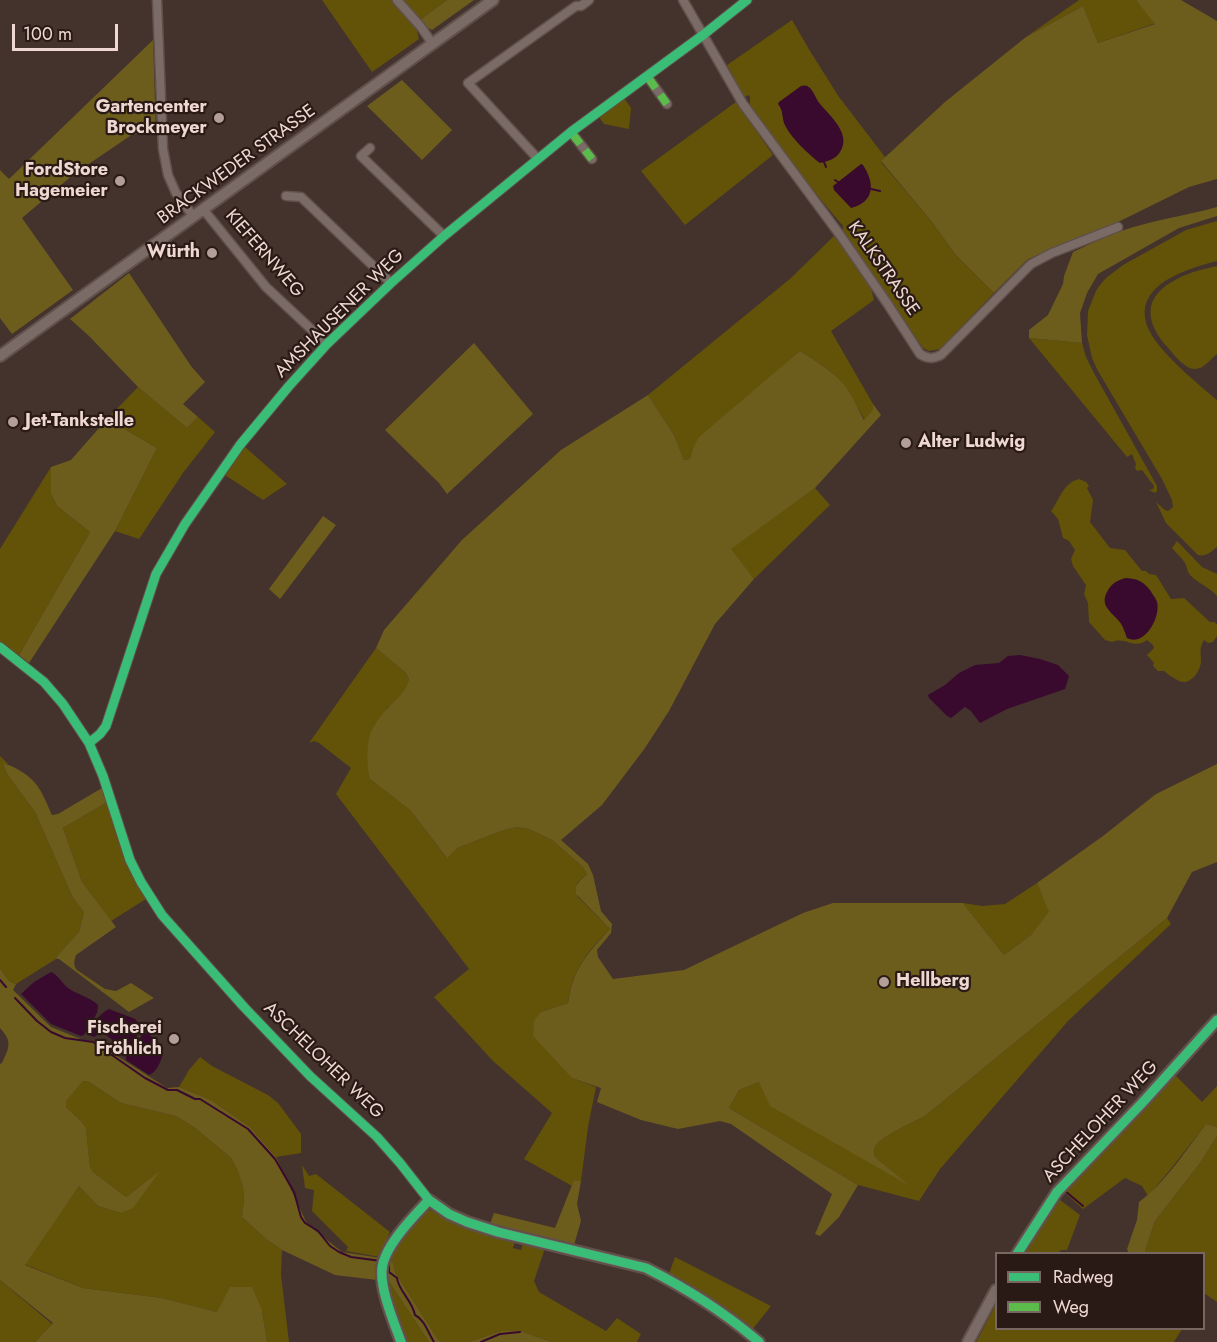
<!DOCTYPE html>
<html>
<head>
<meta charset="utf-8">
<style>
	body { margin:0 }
	#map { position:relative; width:1217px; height:1342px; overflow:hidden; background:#44322d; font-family:Jost,sans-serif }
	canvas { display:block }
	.legend { position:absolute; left:995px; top:1252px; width:210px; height:78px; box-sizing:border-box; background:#291a15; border:2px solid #786661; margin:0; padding:8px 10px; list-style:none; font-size:18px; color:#efd8d2 }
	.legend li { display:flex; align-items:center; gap:12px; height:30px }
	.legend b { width:30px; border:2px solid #786661 }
	.scale { position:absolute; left:12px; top:24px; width:106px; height:27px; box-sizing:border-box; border:3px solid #efd8d2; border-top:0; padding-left:8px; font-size:18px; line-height:21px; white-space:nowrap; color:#efd8d2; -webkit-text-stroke:4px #291a15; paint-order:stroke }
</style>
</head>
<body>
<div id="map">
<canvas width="1217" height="1342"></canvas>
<ul class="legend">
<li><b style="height:8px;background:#3abd76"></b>Radweg</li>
<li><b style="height:8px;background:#5cbc4b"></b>Weg</li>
</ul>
<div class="scale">100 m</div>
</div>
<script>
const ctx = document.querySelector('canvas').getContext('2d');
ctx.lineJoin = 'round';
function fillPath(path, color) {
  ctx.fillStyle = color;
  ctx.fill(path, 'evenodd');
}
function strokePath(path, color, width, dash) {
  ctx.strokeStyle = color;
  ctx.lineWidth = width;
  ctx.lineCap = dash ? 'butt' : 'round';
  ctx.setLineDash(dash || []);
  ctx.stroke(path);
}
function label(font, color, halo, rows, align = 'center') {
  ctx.font = font + ' Jost,sans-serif';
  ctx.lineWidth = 4.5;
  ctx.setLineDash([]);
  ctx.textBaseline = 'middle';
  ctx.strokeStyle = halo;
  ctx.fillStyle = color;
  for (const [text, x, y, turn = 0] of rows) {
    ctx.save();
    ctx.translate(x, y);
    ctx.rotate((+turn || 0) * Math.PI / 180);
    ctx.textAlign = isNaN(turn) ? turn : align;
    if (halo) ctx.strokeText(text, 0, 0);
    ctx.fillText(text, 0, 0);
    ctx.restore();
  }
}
fillPath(new Path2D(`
	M322 0H392L416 27 419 39 372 72Z
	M403 0H447L420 20Z
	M1079 0H1136L1156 23 1098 43 1083 6 1026 37Z
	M792 20 810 51 839 97 885 157 881 162 932 222 955 254 994 293 940 349 929 351 923 348 843 232V226L799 174 750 107V97L749 95 744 97 727 65Z
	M624 98 631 108 629 129 604 124 599 117Z
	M736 102 773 155 685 225 641 171Z
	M1217 221V261C1186 269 1129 286 1149 330 1160 353 1197 383 1217 400V547C1211 552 1206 557 1198 555L1166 523 1156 502 1165 510 1168 511 1173 507 1172 500 1162 479 1098 371 1092 358 1087 335 1088 311 1096 291 1100 285 1106 278 1123 265 1186 230Z
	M834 236 870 285 874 300 831 331 873 404 874 410 865 420C858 409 853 397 845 387 834 371 816 361 800 351L693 448 690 459 684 460 674 435 648 395 791 278Z
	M1217 266V354C1211 359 1203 370 1194 369 1184 368 1175 356 1169 349 1145 323 1141 297 1177 279 1190 272 1204 269 1217 266Z
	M1029 338 1082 343 1086 357 1094 373 1157 486V491L1155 493 1149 490 1153 489 1154 486 1142 470 1137 471 1135 468 1136 464 1132 454 1127 457Z
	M138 387 187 428 198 417 215 432 183 473 139 539 115 531 157 448 107 419Z
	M245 447 287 484 263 500 225 475Z
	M51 467V494L57 506 90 532 19 655 0 642V549Z
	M1079 479 1086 482 1089 486 1087 488 1093 500 1090 522 1110 548 1125 550 1142 571H1146L1149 574 1156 575 1171 599 1184 598 1210 622H1214L1217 624V636L1213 642 1208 643 1204 640C1199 648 1201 654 1201 662 1200 672 1190 686 1179 681 1174 678 1168 675 1164 671H1158L1153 666 1154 663 1147 655 1154 648 1153 645 1147 640C1133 650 1127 636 1112 642L1105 640 1089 622 1088 603 1084 594 1086 585 1073 566 1071 559 1075 550 1069 541 1063 538 1058 519 1051 511C1060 499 1063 483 1079 479ZM1126 578 1138 580 1127 638 1123 627 1119 620Z
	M815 488 830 505 754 579 730 549Z
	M1177 541 1202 567 1217 574V596C1208 586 1199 584 1191 576 1187 572 1187 567 1185 563 1182 558 1176 553 1172 548Z
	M376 648 406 673 409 679 407 688 399 698 387 708 370 779 410 810 446 857 457 848 504 830 517 827 529 829 552 840 583 867 587 874 578 882 575 890 578 897 610 929C587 952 572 970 568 1003L541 1012 572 1078 596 1087 588 1127 581 1181 574 1180 572 1186 524 1159 552 1113 493 1061 434 997 469 969 336 794 351 768 319 743 314 741 309 743Z
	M0 756 8 764H3L7 774 35 812 73 898 84 912 79 932 57 956 56 959 16 984 10 982 0 969Z
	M107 802 126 863 146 899 111 921 82 882 63 828Z
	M1037 883 1050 912 1031 935 1004 955 963 903 982 906 1005 904Z
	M1167 918 1171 924 1068 1021 940 1169 919 1201 858 1185 729 1108 739 1090 759 1082 906 1183 875 1157C874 1153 873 1151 875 1147 878 1138 915 1121 925 1116Z
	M200 1057 212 1066 268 1095 278 1103 301 1134V1153L276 1157 250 1127 211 1100 179 1087 189 1070Z
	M1175 1075 1202 1102 1217 1086V1127L1206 1124 1170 1170 1148 1196 1142 1186 1125 1178 1083 1209 1065 1193V1190Z
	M83 1081 89 1082 121 1103 176 1116 194 1127 231 1158 237 1169 243 1187 244 1199 242 1217 266 1239 282 1250 281 1275 289 1342H267L262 1310 217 1312 162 1298 83 1288 24 1264 79 1186 98 1206 121 1213 158 1173 126 1197 93 1172 90 1167 86 1128 82 1122 66 1107 65 1101Z
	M1217 1136V1302L1204 1293V1254H1148L1145 1251 1155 1221 1200 1163Z
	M302 1165 309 1176 316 1174 390 1232 380 1257 346 1251 348 1247 312 1211 314 1190 305 1188Z
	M1060 1200 1080 1215 1067 1250H1061L1058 1253 1022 1254 1055 1201Z
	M429 1210 439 1212 515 1241 513 1248 521 1250 523 1243 545 1248 534 1281 539 1292 606 1331 617 1318 641 1334 637 1342H552L520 1331H501L469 1342H441L437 1338 395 1272 393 1263 389 1261C398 1241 410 1222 429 1210Z
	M675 1257 771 1306 752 1330 719 1304 669 1274Z
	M386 1277 429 1342H405L389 1292Z
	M0 1280 52 1324 35 1342H0Z
	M996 1298V1328L1182 1329 1174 1342H973Z`), '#625309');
fillPath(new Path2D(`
	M447 0H474L432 30 428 28 420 20Z
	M1136 0H1181L1217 21V179L1189 187 1116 223 1028 259 994 293 955 254 932 222 881 161 945 102 1026 37 1083 6 1098 43 1155 24Z
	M153 40 156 134H133L74 174 22 218 73 290 12 334 0 318V170L9 179Z
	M402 80 452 130 422 160 367 106Z
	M1217 207V216L1179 228 1098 274 1087 293 1080 313 1082 343 1029 338V330L1048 315 1063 284 1064 276 1073 252C1089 245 1104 236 1121 231 1152 220 1185 216 1217 207Z
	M129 273 191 366 205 382 183 404 198 417 187 428 138 387 89 336 70 319Z
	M474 343 533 414 447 494 439 483 385 430Z
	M800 351C816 361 833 371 845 386 853 396 858 409 864 420L873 410V404L881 415 815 488 731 549 754 579 715 624 669 711 645 748 602 805 561 840 588 864 593 875 601 911 612 924 611 933 597 950 598 957 613 979 684 970 803 913 833 903H963L1004 955 1031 935 1049 912 1037 883 1103 836 1156 794 1217 764V862L1192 872 1167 918 925 1116C915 1121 878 1138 875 1147 873 1151 874 1153 875 1157L910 1186 770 1106 759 1082 739 1090 729 1108 858 1185 839 1217 820 1236 815 1234 832 1194 731 1124 720 1121 678 1129 641 1120 597 1102 601 1088 572 1078 533 1036 534 1021 541 1012 568 1003C573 968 587 954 610 929L576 894C573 885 581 880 587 874L583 867 552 840 529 829 517 827 504 830 457 848 447 858 410 810 370 779C367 768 366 744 371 732 374 725 381 715 387 709 397 697 405 695 409 679L406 673 376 648 384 630 462 540 561 450 648 395 674 435 684 460 690 459 693 448 699 437Z
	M107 419 157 448 115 531 29 663 19 655 90 532 57 506 51 494V467L71 460Z
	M323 516 336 525 280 599 269 589Z
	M3 764C8 764 12 766 17 769 39 781 42 793 52 815L58 814 102 788 107 802 63 828 82 882 116 927 76 955C74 961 73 965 77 970L105 989 116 991 131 983 154 998 129 1012 59 959H56L57 956 79 932 84 912 73 898 35 812 7 774Z
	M0 969 10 982 16 984 13 990 51 1027 83 1040 94 1041 167 1088 179 1087 211 1100 250 1127 276 1157 307 1224 342 1252 381 1258 377 1280 335 1275 282 1250 266 1239 242 1217 244 1199 243 1187 237 1169 231 1158 194 1127 176 1116 121 1103 89 1082 83 1081 66 1101V1107L82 1122 86 1128 90 1167 93 1172 126 1197 160 1171 133 1208 121 1213 98 1206 79 1186 25 1265 83 1288 162 1298 217 1312 230 1287H252L262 1310 267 1342H35L53 1323 0 1280V1064L2 1063C9 1048 13 1042 0 1028Z
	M1206 1124 1217 1127V1136L1200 1163 1155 1221 1145 1251 1148 1253H1129L1127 1249 1137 1220 1139 1202C1165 1183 1186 1150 1206 1124Z
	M574 1180 581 1181 577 1204 581 1221 574 1245 490 1224 494 1213 555 1228Z
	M389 1261 393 1263 395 1272 437 1338 441 1342H429L386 1277Z
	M501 1331H520L552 1342H469Z`), '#6d5d1d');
fillPath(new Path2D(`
	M801 86C805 85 807 85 810 88 814 92 816 99 820 104 830 116 852 134 840 152 836 159 828 161 820 163 808 154 789 136 784 123 782 116 783 110 778 104L779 102Z
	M861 164 863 165C875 183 875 202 851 208L834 190 833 186Z
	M1126 578C1137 579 1143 581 1150 590 1152 594 1156 598 1157 602 1161 618 1144 647 1127 638 1125 632 1123 625 1118 620 1110 611 1100 605 1107 592 1111 584 1117 580 1126 578Z
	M1020 655 1040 659 1058 665 1069 676 1065 689 1007 709 980 723 971 711 965 707 951 718 947 716 929 698 928 695 945 685 959 673 975 665 999 663 1008 656Z
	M51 972C58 975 62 983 68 988 78 995 90 997 98 1005L97 1013 84 1035 81 1036 51 1024 21 994 34 982Z
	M109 1009 135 1019 140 1024 141 1029 129 1049H124L102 1032 94 1037 89 1035C92 1024 99 1014 109 1009Z
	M148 1033 155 1040 163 1053C161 1061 157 1072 149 1075L126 1060V1056L143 1034Z`), '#390a2e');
strokePath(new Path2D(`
	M824 162 826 167
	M835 180 838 182
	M871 189 880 191
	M0 980 6 987
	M15 998 37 1021 51 1032 65 1038 93 1042 145 1078 168 1090H177L195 1099H200L248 1129 275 1159 294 1192 301 1217 305 1223 318 1231 330 1246 339 1252 351 1257 381 1261
	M1065 1191 1083 1206
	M1036 1216 1045 1200
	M389 1264V1272L397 1278C398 1290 412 1300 415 1315 425 1320 428 1333 434 1342
	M481 1342 500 1334 520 1332
	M975 1342 994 1306`), '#390a2e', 2);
const minor = new Path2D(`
	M157 0 163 149 168 175 176 193 193 216
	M397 0 421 27 432 43
	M683 0 743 104 840 235 887 303 920 354C928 359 933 359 941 355L1031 264 1052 253 1118 227
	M647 76 667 104
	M571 132 592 159
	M370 148 361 156 444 236
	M538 159 468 83 576 6H581L589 0
	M286 196 301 197 391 283
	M203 209 266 287 327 344
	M0 647 44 682 63 704 89 743 103 776 130 860 141 882 162 915 244 1007 310 1076 377 1137 400 1163 429 1200
	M89 743 100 734 106 726 156 574 185 524 240 445 289 386 327 344 391 283 444 236 571 132 703 35 747 0`);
const tertiary = new Path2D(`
	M0 356 493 0
	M1017 1254 1057 1192 1143 1102 1217 1020
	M401 1342C394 1322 380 1290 382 1269 384 1246 414 1216 429 1200L449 1214 467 1222 498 1232 646 1268C686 1288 724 1312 759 1342
	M968 1342 996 1290`);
strokePath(minor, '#60504b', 11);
strokePath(tertiary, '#60504b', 14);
strokePath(minor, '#7a6b67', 8);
strokePath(tertiary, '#7a6b67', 10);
strokePath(new Path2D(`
	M647 76 667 104
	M571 132 592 159`), '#5cbc4b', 8, [15, 8]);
strokePath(new Path2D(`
	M0 647 44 682 63 704 89 743 103 776 130 860 141 882 162 915 244 1007 310 1076 377 1137 400 1163 429 1200 449 1214 467 1222 498 1232 646 1268C686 1288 724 1312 759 1342
	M89 743 100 734 106 726 156 574 185 524 240 445 289 386 327 344 391 283 444 236 571 132 703 35 747 0
	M1017 1254 1057 1192 1143 1102 1217 1020
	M401 1342C394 1322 380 1290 382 1269 384 1246 414 1216 429 1200`), '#3abd76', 9);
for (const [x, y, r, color] of [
	[219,118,6,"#b39e98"],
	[120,181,6,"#b39e98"],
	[212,253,6,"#b39e98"],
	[13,422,6,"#b39e98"],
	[906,443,6,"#b39e98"],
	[884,982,6,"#b39e98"],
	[174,1039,6,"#b39e98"]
]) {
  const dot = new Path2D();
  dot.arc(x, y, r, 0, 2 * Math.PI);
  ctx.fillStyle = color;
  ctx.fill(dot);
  strokePath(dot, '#291a15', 2);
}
label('bold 18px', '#efd8d2', '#291a15', [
	["Gartencenter",207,108],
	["Brockmeyer",207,129],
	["FordStore",108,171],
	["Hagemeier",108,192],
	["Würth",200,253],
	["Jet-Tankstelle",25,422,"left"],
	["Alter Ludwig",918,443,"left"],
	["Hellberg",896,982,"left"],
	["Fischerei",162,1029],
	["Fröhlich",162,1050]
], 'right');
label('18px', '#efd8d2', '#291a15', [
	["BRACKWEDER STRASSE",237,165,-36],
	["KIEFERNWEG",264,254,49],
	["KALKSTRASSE",883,269,55],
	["AMSHAUSENER WEG",340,314,-45],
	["ASCHELOHER WEG",323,1061,44],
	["ASCHELOHER WEG",1101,1122,-47]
]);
</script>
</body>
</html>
